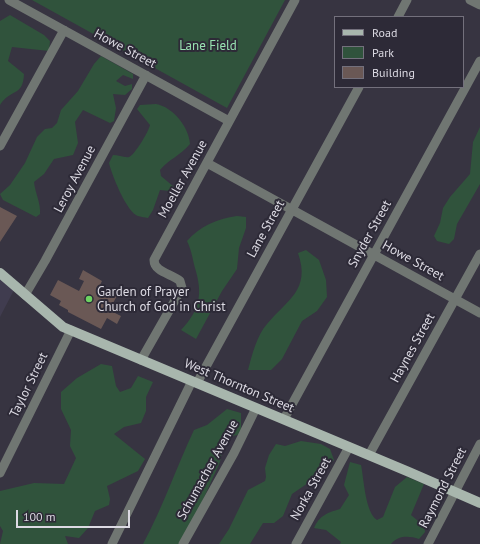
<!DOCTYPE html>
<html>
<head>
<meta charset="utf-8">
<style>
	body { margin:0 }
	#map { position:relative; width:480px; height:544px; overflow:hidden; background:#373441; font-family:"PT Sans",sans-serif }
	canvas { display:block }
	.legend { position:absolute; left:334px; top:16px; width:130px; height:72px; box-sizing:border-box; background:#2d2a37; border:1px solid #73707c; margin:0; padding:5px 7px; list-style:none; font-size:12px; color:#dcdae3 }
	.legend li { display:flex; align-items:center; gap:8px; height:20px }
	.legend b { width:20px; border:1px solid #73707c }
	.scale { position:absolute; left:16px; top:510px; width:114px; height:18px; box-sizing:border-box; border:2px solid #dcdae3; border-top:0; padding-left:5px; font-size:12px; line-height:14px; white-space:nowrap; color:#dcdae3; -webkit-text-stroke:3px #2d2a37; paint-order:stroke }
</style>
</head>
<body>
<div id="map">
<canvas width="480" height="544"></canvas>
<ul class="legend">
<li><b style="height:5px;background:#a8b6ad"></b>Road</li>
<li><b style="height:11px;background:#30533c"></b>Park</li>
<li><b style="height:11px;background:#6a5855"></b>Building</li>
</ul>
<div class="scale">100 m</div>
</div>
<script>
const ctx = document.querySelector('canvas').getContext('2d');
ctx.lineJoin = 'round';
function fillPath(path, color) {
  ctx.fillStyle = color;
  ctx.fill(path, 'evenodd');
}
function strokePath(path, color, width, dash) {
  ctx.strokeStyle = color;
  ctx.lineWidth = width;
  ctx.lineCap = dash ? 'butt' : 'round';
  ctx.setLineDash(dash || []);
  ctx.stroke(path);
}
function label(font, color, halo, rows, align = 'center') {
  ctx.font = font + ' "PT Sans",sans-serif';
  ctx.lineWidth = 4;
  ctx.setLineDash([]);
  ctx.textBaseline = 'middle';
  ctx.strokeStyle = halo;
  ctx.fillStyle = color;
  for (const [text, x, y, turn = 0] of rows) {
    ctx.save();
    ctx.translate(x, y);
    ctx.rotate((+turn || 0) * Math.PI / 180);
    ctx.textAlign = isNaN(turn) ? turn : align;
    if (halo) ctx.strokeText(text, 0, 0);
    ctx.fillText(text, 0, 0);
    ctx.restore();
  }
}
fillPath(new Path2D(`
	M0 276 15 288 0 317Z`), '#403c4f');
fillPath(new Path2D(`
	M32 0H285L227 108Z
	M10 15 44 35 50 41 49 51 12 47 8 61 24 74C23 97 11 88 0 105V21Z
	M101 56 133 74V79L123 75 116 81 125 86 132 84V89L125 95 113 94 116 108 114 121 110 123 83 110 75 122 78 143 73 155 54 159 44 174 34 182C35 193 41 203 40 214L36 217 3 200 0 194 10 185 25 163 37 137 45 129 52 128 57 123 61 110 78 91 94 64Z
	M156 104C173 107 189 127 190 144 180 156 169 159 160 170L161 176 174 187 171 191 160 190 153 210 148 218C145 217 139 217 136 215 125 208 112 175 109 163L113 155C118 155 125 158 129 157 134 156 149 131 150 125L137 109 140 105Z
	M480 127V184L457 224 454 239 449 244 437 241 434 236 440 223 443 208 450 197 470 174 473 142Z
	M237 216 246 217V228L239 248 237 269 222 291 196 339 181 330C200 310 203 294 195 268 192 257 192 252 187 241 200 226 217 219 237 216Z
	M306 250 319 260 326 280 327 297 317 311 302 321 282 359 271 370H248C252 355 257 335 267 324 287 300 311 290 298 253Z
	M101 364 112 366 116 386 120 392 131 388 138 376 153 382 146 397V411L141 423 124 427 114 434 145 459 138 471 107 486 110 499 109 505 95 511 88 528 79 538 65 536 68 544H0L3 531 0 526V491L34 483 64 484 76 458 70 446 71 430 61 409V392L77 378Z
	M227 409 241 413V434L225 438 220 462 197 513 179 544H143C163 507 176 468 194 430L207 425Z
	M301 441 321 444 330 449 334 460 324 472 292 494 283 516 274 523H263L250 544H219L229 529 248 490 265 481 266 477 265 468 269 455 276 444 285 446Z
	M350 462 361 465C364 479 365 512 377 520L383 517 395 487 407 477 424 484 411 515 424 526 425 532 419 539C409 536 399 535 391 544H340L341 542 326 530 314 528C320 515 327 513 340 509L349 495 344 485Z`), '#30533c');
fillPath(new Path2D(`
	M0 207 17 216 0 242Z
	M83 270 102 281 99 287 117 296 109 310 121 316 117 324 107 318 101 329 68 312V310L59 305 61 301 50 295 58 280 79 291 84 281 79 279Z`), '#6a5855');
strokePath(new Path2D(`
	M9 0 229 121
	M470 0 480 5
	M398 17 407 0
	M0 146 64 30
	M207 163 480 313
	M25 295 45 261 146 75
	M141 360 182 288 180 281C172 274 154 272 154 260L295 0
	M197 383 359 87
	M284 419 480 61
	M369 455 480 254
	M0 473 71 330
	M112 544 192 381
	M183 544 234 453 256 408
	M296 544 349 447
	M428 544 480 444`), '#707672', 9);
strokePath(new Path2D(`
	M0 273 63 327 409 472 480 503`), '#a8b6ad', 10);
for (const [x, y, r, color] of [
	[89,299,4,"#6dd361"]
]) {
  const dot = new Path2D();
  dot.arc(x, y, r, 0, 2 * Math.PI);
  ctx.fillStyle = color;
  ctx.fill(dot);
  strokePath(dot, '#2d2a37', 1.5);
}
label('13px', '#98e2b1', '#2d2a37', [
	["Lane Field",208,46]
]);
label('13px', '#dcdae3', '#2d2a37', [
	["Howe Street",125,49,28],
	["Leroy Avenue",75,179,-62],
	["Moeller Avenue",183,179,-61],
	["Lane Street",266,229,-61],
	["Snyder Street",370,234,-61],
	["Howe Street",413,261,29],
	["Haynes Street",413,348,-61],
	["Taylor Street",29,385,-64],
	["West Thornton Street",239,386,23],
	["Schumacher Avenue",208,470,-61],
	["Raymond Street",443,488,-63],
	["Norka Street",311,489,-61]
]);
label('13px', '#dcdae3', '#2d2a37', [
	["Garden of Prayer",97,292],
	["Church of God in Christ",97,307]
], 'left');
</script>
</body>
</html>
